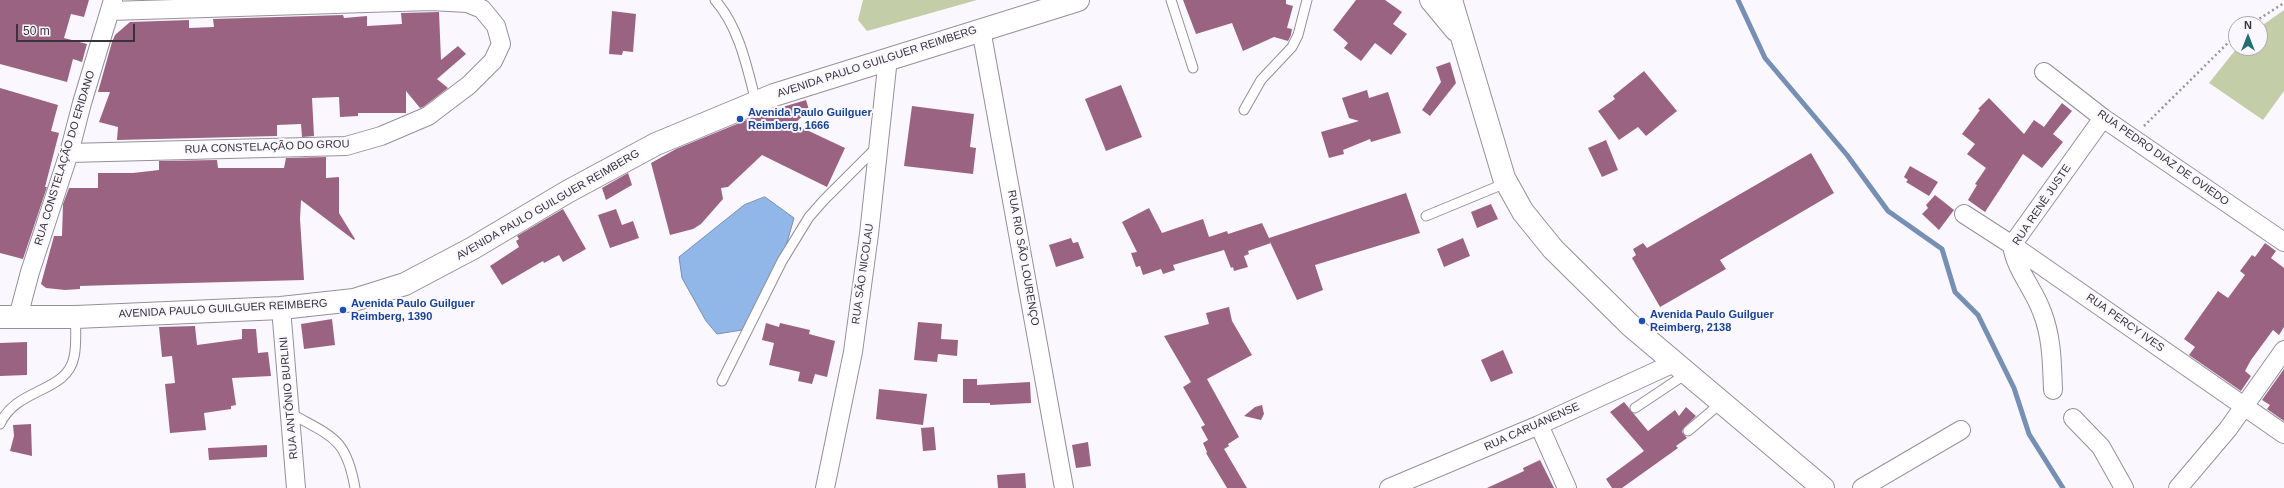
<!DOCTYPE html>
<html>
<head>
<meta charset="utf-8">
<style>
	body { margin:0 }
	#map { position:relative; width:2284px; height:488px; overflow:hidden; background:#fbf7ff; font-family:Helvetica,sans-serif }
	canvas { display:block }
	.north { position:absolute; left:2228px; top:16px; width:40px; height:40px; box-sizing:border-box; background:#fbf7ff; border:1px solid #ada9b0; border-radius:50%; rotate:0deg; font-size:11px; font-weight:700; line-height:16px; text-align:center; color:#38353a }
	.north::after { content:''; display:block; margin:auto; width:14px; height:18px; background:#236e73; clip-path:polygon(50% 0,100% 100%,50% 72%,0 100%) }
	.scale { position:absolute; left:16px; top:24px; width:119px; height:18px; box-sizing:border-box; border:2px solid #38353a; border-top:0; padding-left:5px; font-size:12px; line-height:14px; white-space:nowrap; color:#38353a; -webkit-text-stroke:3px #fbf7ff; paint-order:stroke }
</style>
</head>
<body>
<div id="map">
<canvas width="2284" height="488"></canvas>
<div class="north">N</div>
<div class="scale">50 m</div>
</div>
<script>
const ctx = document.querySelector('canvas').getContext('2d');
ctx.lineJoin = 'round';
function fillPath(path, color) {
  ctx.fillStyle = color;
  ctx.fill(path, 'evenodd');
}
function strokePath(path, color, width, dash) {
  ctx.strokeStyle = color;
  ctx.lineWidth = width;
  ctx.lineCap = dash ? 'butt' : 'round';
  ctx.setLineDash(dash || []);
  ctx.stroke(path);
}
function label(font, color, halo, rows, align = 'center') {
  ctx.font = font + ' Helvetica,sans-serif';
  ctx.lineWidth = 4;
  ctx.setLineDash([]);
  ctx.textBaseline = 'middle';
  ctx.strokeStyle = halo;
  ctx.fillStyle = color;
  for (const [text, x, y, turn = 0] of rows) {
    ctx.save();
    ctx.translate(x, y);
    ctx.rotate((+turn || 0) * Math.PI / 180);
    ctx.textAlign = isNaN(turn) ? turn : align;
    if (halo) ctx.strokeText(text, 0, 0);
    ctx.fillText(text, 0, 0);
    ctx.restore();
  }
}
fillPath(new Path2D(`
	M863 0H977L867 31 858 20Z
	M2284 10V91L2263 120 2209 83 2237 48H2260V27Z`), '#c3cea8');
const water = new Path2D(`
	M765 197 794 218 786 246 742 330 717 334 706 321 682 278 679 257 744 205Z`);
fillPath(water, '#91b6e8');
strokePath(water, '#768fb4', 1);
strokePath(new Path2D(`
	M1738 0 1765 58 1847 155 1888 211 1942 249 1955 292 1978 315 2014 388 2029 434 2063 488`), '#768fb4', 5);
fillPath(new Path2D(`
	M0 0H89L84 17 71 14 64 38 87 44 82 62 73 59 67 82 0 64Z
	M1183 0H1286V4L1293 6 1287 28 1292 29 1291 35 1288 41 1274 37 1243 51 1232 23 1196 34Z
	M1356 0H1385L1402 12 1393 24 1407 34 1391 55 1375 43 1361 61 1344 48 1348 43 1333 30Z
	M612 11 636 14 633 52 623 51 622 55 609 54Z
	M439 12 441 60 458 46 466 54 437 79 448 88 423 107 420 108 406 91V113H358V116L340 117 339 97 312 98 314 136 302 137 301 124 277 125V136L117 140 118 127 99 122 110 92H98L112 42 115 35 130 22 189 20V28L214 27 213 19 343 15 344 18 367 16V26L402 24 401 13Z
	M1450 62 1456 83 1430 116 1422 110 1441 82 1436 67Z
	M1644 71 1677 111 1646 136 1638 127 1619 140 1598 111 1615 99 1613 96Z
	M1121 85 1142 137 1106 151 1085 99Z
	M0 88 58 105 51 131 59 133 45 187H47L23 259 0 253Z
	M1367 90 1369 98 1388 92 1401 133 1371 142 1370 139 1343 150 1344 154 1329 158 1321 132 1359 121 1349 118 1342 98Z
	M1989 98 2024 134 2034 120 2044 127 2062 103 2072 111 2053 134 2063 142 2042 168 2023 154 1985 212 1968 200 1977 185 1975 184 1986 168 1967 154 1975 144 1962 134 1980 110 1978 109Z
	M806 100 809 110 794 124 845 148 827 187 762 155 728 187 721 188 723 199 701 224 693 229 670 235 651 163 676 149 766 112Z
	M912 106 974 114 970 147 976 148 973 174 904 166Z
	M1606 140 1618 170 1602 177 1588 148Z
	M1811 153 1834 193 1720 260 1726 269 1660 307 1632 258 1636 255 1633 249 1643 243 1647 248Z
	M326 157V178L339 177V213L355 239 354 240 301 200 300 219 304 280 112 285 80 286V289L65 290 46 288 41 284 54 236H62L63 204 69 188H98V173H133L159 170V161L217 160 218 168H284L286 158Z
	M1910 166 1938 182 1929 196 1906 182 1908 180 1904 177Z
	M628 173 632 185 606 200 602 188Z
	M1406 193 1420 233 1315 265 1323 290 1297 300 1270 242 1271 243 1248 251 1249 254 1244 256 1248 267 1234 271 1233 267 1231 268 1224 250 1173 265 1175 270 1163 274 1161 269 1143 275 1140 266 1136 267 1131 253 1137 252 1122 222 1149 208 1162 233 1203 219 1209 237 1227 231 1228 234 1262 223 1269 238Z
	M1935 195 1954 210 1939 230 1922 214 1928 208 1926 205Z
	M1491 204 1498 219 1477 228 1471 212Z
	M563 209 586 249 563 262 559 255 544 263 543 261 502 285 490 266 519 247 516 241 519 239 517 236Z
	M616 209 622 225 633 221 639 238 610 248 598 215Z
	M1071 238 1073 243 1078 242 1084 258 1056 267 1049 245Z
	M1463 238 1470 256 1444 267 1437 249Z
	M2265 243 2276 251 2271 258 2284 268V327L2279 335 2273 330 2251 360 2245 371 2251 376 2241 391 2189 355 2195 347 2184 339 2218 291 2228 298 2245 275 2240 271 2252 255 2255 257Z
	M1229 307 1232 321 1252 355 1207 379 1239 437 1228 444 1229 446 1224 449 1247 488H1227L1206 453 1207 452 1203 443 1208 440 1201 427 1205 425 1183 387 1191 382 1164 336 1209 324 1206 313Z
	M332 319 335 345 304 349 301 324Z
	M918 322 942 324 941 339 958 340 957 356 938 354 937 362 914 360Z
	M766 323 779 327 780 323 810 330 809 334 835 341 827 377 815 374 812 384 798 381 800 372 769 365 774 343 762 340Z
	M195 326 197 345 242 339V329H256L258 353 268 352 271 376 232 378 236 405 231 406V409L204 413 206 430 170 433 165 384 175 383 172 356 162 357 159 327Z
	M27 342V375L0 376V343Z
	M1503 350 1513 373 1491 382 1481 360Z
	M2284 369V421L2267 409 2270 405 2262 400Z
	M963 379H977V385L1030 382 1031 403 990 405V403H963Z
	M879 389 927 394 923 425 876 419Z
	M1624 402 1648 431 1675 410 1679 416 1686 407 1696 416 1683 429 1682 432 1687 438 1676 446 1678 448 1622 488H1612L1606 479 1644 451 1610 412Z
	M1262 405 1264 414 1261 420 1244 416 1255 407Z
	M31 424 32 456 10 451 14 436 13 425Z
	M934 427 936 450 923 451 921 428Z
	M1088 442 1091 466 1076 468 1072 445Z
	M267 445V457L209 460 208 448Z
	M1540 460 1554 488H1487L1524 471 1523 468Z
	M1025 473 1026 488H998L997 475Z`), '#9b6382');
const lane = new Path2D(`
	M715 0C739 27 747 67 756 102
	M1171 0 1193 68
	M1244 110 1261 80 1292 47 1298 35 1307 0
	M1426 216 1506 183
	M722 381 782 261 809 217 824 200 876 148
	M1635 408 1686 374
	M290 413C332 437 346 437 355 488
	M0 424C17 387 67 393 74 357 77 344 75 329 76 317
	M1688 431 1721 403`);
const street = new Path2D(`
	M981 29 1064 488
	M2044 72 2103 118 2284 242
	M69 153 346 146 381 136 428 116 469 85 493 61 501 44 496 26 482 9 467 3 431 1 110 11
	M1964 214 2012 245 2284 434
	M281 308 296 488
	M18 317 30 272 69 153 82 103 113 0
	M2053 390C2052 364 2052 337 2042 312 2034 289 2015 269 2012 245L2103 118
	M2073 418 2101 447 2124 488
	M1539 425 1567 488
	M825 488 853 352 869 234 888 58
	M1389 488 1539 425 1674 363
	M1862 488 1961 430
	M2178 488 2228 429 2284 350`);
const secondary = new Path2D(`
	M1431 0 1456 30
	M1451 0 1504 178 1523 212 1553 249 1630 325 1823 488
	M0 317H76L281 308 354 300 405 284 473 248 567 192 656 144 774 95 1078 0`);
strokePath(lane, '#958f9a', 11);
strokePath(street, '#958f9a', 20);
strokePath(secondary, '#958f9a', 24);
strokePath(new Path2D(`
	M2251 24 2284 3
	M2144 126 2236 35`), '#99959c', 2.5, [2, 3]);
strokePath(lane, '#fff', 9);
strokePath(street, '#fff', 18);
strokePath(secondary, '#fff', 22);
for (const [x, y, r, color] of [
	[740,119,4,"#1a4fb4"],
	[343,310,4,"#1a4fb4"],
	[1642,321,4,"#1a4fb4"]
]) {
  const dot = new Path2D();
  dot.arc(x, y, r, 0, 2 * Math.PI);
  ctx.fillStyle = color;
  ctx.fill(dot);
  strokePath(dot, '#fbf7ff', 1.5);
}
label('11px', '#38353a', '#fbf7ff', [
	["AVENIDA PAULO GUILGUER REIMBERG",877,62,-18],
	["RUA CONSTELAÇÃO DO GROU",267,147,-2],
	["RUA CONSTELAÇÃO DO ERIDANO",65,158,-73],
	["RUA PEDRO DIAZ DE OVIEDO",2163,158,35],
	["AVENIDA PAULO GUILGUER REIMBERG",548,205,-30],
	["RUA RENÊ JUSTE",2042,205,-56],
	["RUA RIO SÃO LOURENÇO",1023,258,80],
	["RUA SÃO NICOLAU",863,274,-82],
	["AVENIDA PAULO GUILGUER REIMBERG",223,309,-3],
	["RUA PERCY IVES",2125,323,35],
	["RUA ANTÔNIO BURLINI",289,398,-95],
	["RUA CARUANENSE",1532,427,-24]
]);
label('bold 11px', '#164399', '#fbf7ff', [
	["Avenida Paulo Guilguer",748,113],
	["Reimberg, 1666",748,126],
	["Avenida Paulo Guilguer",351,304],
	["Reimberg, 1390",351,317],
	["Avenida Paulo Guilguer",1650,315],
	["Reimberg, 2138",1650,328]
], 'left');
</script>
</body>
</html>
